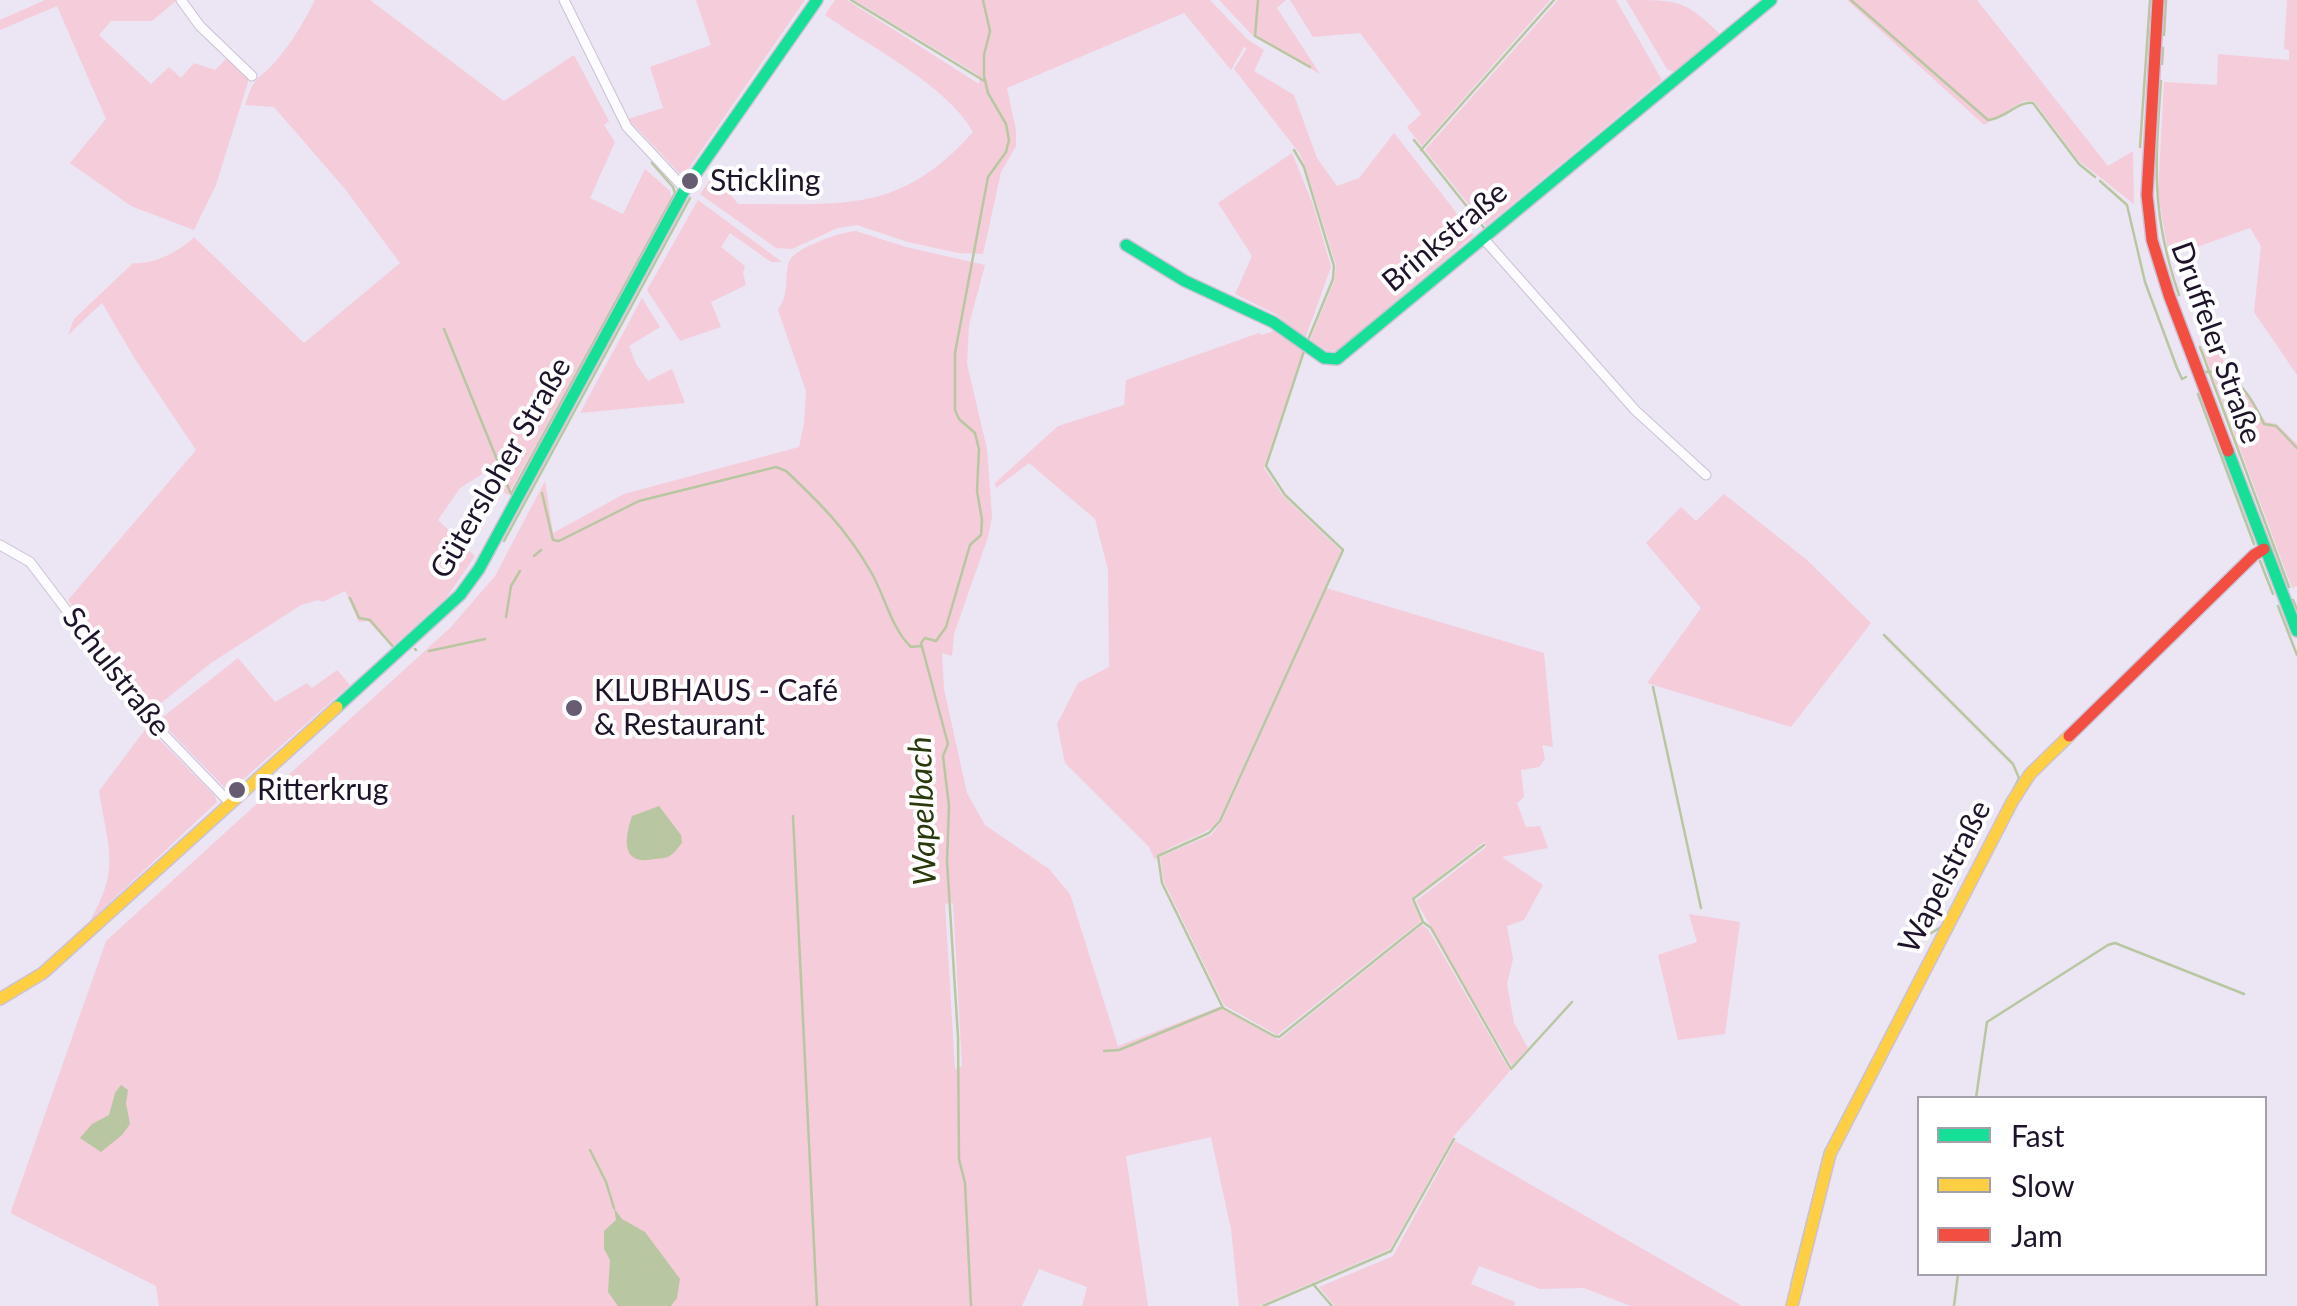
<!DOCTYPE html>
<html>
<head>
<meta charset="utf-8">
<style>
	body { margin:0 }
	#map { position:relative; width:2297px; height:1306px; overflow:hidden; background:#ece5f4; font-family:Lato,sans-serif }
	canvas { display:block }
	.legend { position:absolute; left:1917px; top:1096px; width:350px; height:180px; box-sizing:border-box; background:#fff; border:2px solid #a5a1aa; margin:0; padding:12px 18px; list-style:none; font-size:30px; color:#1f132a }
	.legend li { display:flex; align-items:center; gap:20px; height:50px }
	.legend b { width:50px; border:2px solid #a5a1aa }
</style>
</head>
<body>
<div id="map">
<canvas width="2297" height="1306"></canvas>
<ul class="legend">
<li><b style="height:12px;background:#16e098"></b>Fast</li>
<li><b style="height:12px;background:#ffcf43"></b>Slow</li>
<li><b style="height:12px;background:#f24e42"></b>Jam</li>
</ul>
</div>
<script>
const ctx = document.querySelector('canvas').getContext('2d');
ctx.lineJoin = 'round';
function fillPath(path, color) {
  ctx.fillStyle = color;
  ctx.fill(path, 'evenodd');
}
function strokePath(path, color, width, dash) {
  ctx.strokeStyle = color;
  ctx.lineWidth = width;
  ctx.lineCap = dash ? 'butt' : 'round';
  ctx.setLineDash(dash || []);
  ctx.stroke(path);
}
function label(font, color, halo, rows, align = 'center') {
  ctx.font = font + ' Lato,sans-serif';
  ctx.lineWidth = 8;
  ctx.setLineDash([]);
  ctx.textBaseline = 'middle';
  ctx.strokeStyle = halo;
  ctx.fillStyle = color;
  for (const [text, x, y, turn = 0] of rows) {
    ctx.save();
    ctx.translate(x, y);
    ctx.rotate((+turn || 0) * Math.PI / 180);
    ctx.textAlign = isNaN(turn) ? turn : align;
    if (halo) ctx.strokeText(text, 0, 0);
    ctx.fillText(text, 0, 0);
    ctx.restore();
  }
}
fillPath(new Path2D(`
	M45 0H177L152 21H111L99 35 151 84 169 67 181 78 194 63 215 70 228 57 249 79 216 185 194 230 131 206 70 163 106 119 57 6 0 30V20Z
	M315 0H370L504 101 574 55 609 121 604 125 615 142 590 198 623 214 645 169 670 191 672 201 508 495 498 489 489 470 460 488 438 520 475 556 447 597 392 647 368 621 359 622 345 591 323 602 318 600 301 605 211 663 151 711 68 600 196 450 135 359 102 303 68 335 74 319 133 263C154 265 180 251 194 237L304 343 400 263 345 189 274 107 245 105C255 74 257 82 276 61 292 42 304 22 315 0Z
	M696 0H805L683 177 628 119 663 108 650 67 711 45Z
	M835 0H847L979 84 980 77 972 71 854 0H1210L1247 39 1264 50 1254 71 1294 95 1317 158 1337 186 1359 178 1394 133 1474 235 1337 350 1329 352 1310 340 1335 279 1336 265 1305 166 1300 154 1234 69 1247 48 1244 47 1231 70 1184 13 1007 88 1016 130V146L1001 172 983 254 958 253 908 242 857 225 838 228 792 249 776 248 700 194 714 174 738 204C841 203 898 216 973 132 947 85 870 47 825 15Z
	M1219 0H1286L1277 8 1320 74 1253 36Z
	M1290 0H1550L1422 146 1407 127 1421 114 1360 33 1313 37Z
	M1558 0H1616L1662 80 1486 226 1425 150Z
	M1626 0C1678 0 1685 0 1720 34L1674 72 1667 69Z
	M1847 0H1977L2108 166 2133 151 2134 204 2079 161 2034 101H2024L1984 125Z
	M2287 0H2297V375L2254 312 2261 246 2250 228 2169 257 2158 193 2164 82 2217 85 2218 54 2289 60V50L2284 49Z
	M1292 153 1314 207 1331 267 1305 339 1277 315 1235 294 1252 256 1218 203Z
	M698 200 782 262H771L730 233 721 247 745 266 743 273 746 285 711 302 721 327 680 341 647 290Z
	M856 231 906 247 985 265 969 325 967 364 987 449 992 517 988 537 954 634 952 656 942 653 944 689 967 793 985 825 1049 869 1070 894 1118 1046 1219 1007 1279 1040 1422 925 1428 929 1510 1071 1454 1136 1390 1249 1258 1306H1239L1231 1229 1211 1137 1126 1156 1148 1306H1082L1087 1287 1039 1269 1022 1306H159L156 1286 12 1214 11 1211 106 941 450 628 495 576 545 481 553 533 624 494 799 447 804 424 806 391 778 310C791 289 783 282 789 262 793 248 841 232 856 231ZM953 903 962 1066 955 1069 945 904Z
	M642 298 660 327 629 346 636 364 648 381 672 369 685 403 580 413Z
	M1279 329 1304 347 1264 468 1283 496 1341 551 1217 824C1199 839 1167 844 1155 860L1149 847 1065 763 1057 724 1078 683 1109 667 1108 570 1095 519 1029 463 996 488 995 483 1058 426 1124 405 1126 380 1259 333 1262 335Z
	M2212 344 2266 422 2277 424 2297 444V586L2292 588 2203 350Z
	M1724 494 1807 560 1871 623 1791 727 1647 683 1701 608 1646 543 1681 507 1696 521Z
	M1326 588 1544 653 1553 747 1542 745 1545 759 1539 767 1521 770 1524 797 1517 803 1526 827 1540 826 1548 848 1502 857 1543 885 1524 920 1507 926 1513 959 1507 984 1514 1023 1528 1048 1512 1066 1416 901 1486 847 1484 842 1411 899 1421 921 1277 1035 1224 1005 1164 882 1160 857 1211 835 1222 821Z
	M238 658 275 702 307 683 312 688 337 670 350 685 231 790 224 787 159 720Z
	M147 727 215 796 217 802 90 921C121 867 108 849 99 791Z
	M1689 914 1740 922 1725 1034 1678 1040 1658 955 1697 942Z
	M1455 1141 1742 1306H1631L1584 1288 1540 1289 1479 1266 1471 1284 1515 1302 1514 1306H1335L1319 1287 1393 1256Z`), '#f5ccda');
fillPath(new Path2D(`
	M659 806 681 835 682 843C678 847 676 852 671 855 666 859 661 858 655 859 621 866 624 840 632 816Z
	M121 1085 128 1090 126 1103 130 1124 122 1135 101 1152 80 1138 92 1124 109 1115 115 1093Z
	M614 1208 622 1219 645 1232 680 1279 677 1298 671 1306H618L608 1292 610 1260 604 1249V1231L616 1220Z`), '#b8c7a1');
strokePath(new Path2D(`
	M851 0 986 82
	M1258 0 1255 36 1310 67
	M1851 0 1988 120C2005 119 2017 101 2033 103L2079 164 2095 177
	M2164 35 2166 0
	M2162 64 2163 48
	M2161 81C2155 165 2151 214 2179 295
	M1414 140 1484 228
	M2140 147 2150 0
	M1294 150 1304 167 1334 266 1333 279 1308 340
	M1421 150 1554 0
	M2100 181 2127 205 2145 282 2177 368 2182 379 2186 377
	M444 329 511 494 675 193 673 187 652 163
	M2200 347 2289 587
	M1304 351 1266 466 1285 495 1343 550 1220 821 1209 833 1158 856 1162 883 1223 1008 1274 1036 1279 1037 1423 922 1431 928 1511 1069 1572 1002
	M1335 353 1456 253
	M2205 372C2236 368 2253 400 2264 424L2276 426 2297 448
	M2198 394 2254 544
	M542 493 553 540 559 541 639 501 776 467 786 471C821 504 847 530 871 572 885 596 891 628 911 647L921 646
	M504 541 690 198
	M534 556 541 550
	M2260 561 2273 594
	M350 598 359 618 370 620 395 649
	M2293 600 2297 609
	M2278 606 2297 655
	M506 617 511 586 520 571
	M1884 635 2013 764 2019 778 2012 792
	M415 649 416 650
	M429 651 485 639
	M1653 687 1701 908
	M793 816 817 1306
	M1423 922 1413 899 1484 845
	M1928 935 1941 927
	M1104 1051 1119 1050 1221 1008
	M1976 1098 1987 1022 2108 945 2115 943 2244 994
	M590 1150 606 1182 614 1208
	M1313 1284 1332 1306
	M1791 1285 1825 1151 1873 1059
	M971 1306 965 1183 959 1159 958 1037 947 861 949 806 943 756 948 744 921 643 925 638 936 641 946 627 970 545 981 535 982 520 977 491 979 449 975 433 959 419 955 410V353L988 177 1006 152 1009 140 1006 124 988 93 984 76V55L990 31 983 0
	M1263 1306 1391 1251 1454 1139
	M1954 1306 1958 1274`), '#b8c7a1', 2.5);
const street = new Path2D(`
	M181 0 200 26 252 76
	M564 0 627 127 685 189
	M1483 238 1635 410 1706 475
	M0 545 30 562 149 719 231 804`);
const fast = new Path2D(`
	M1126 245 1185 281 1273 322 1324 358 1337 359 1771 0
	M2228 451 2297 631
	M337 707 460 595 479 569 685 189 817 0`);
const slow = new Path2D(`
	M0 999 43 973 337 707
	M1792 1306 1830 1154 2012 802 2030 774 2069 736`);
const jam = new Path2D(`
	M2158 0 2147 195 2152 240 2169 295 2228 451
	M2069 736 2254 555 2264 549`);
strokePath(street, '#cbc2d5', 11);
strokePath(fast, '#cbc2d5', 14);
strokePath(slow, '#cbc2d5', 14);
strokePath(jam, '#cbc2d5', 14);
strokePath(street, '#fcfbfd', 9);
strokePath(fast, '#16e098', 11);
strokePath(slow, '#ffcf43', 11);
strokePath(jam, '#f24e42', 11);
for (const [x, y, r, color] of [
	[690,181,10,"#675c71"],
	[574,708,10,"#675c71"],
	[237,790,10,"#675c71"]
]) {
  const dot = new Path2D();
  dot.arc(x, y, r, 0, 2 * Math.PI);
  ctx.fillStyle = color;
  ctx.fill(dot);
  strokePath(dot, '#fff', 4);
}
label('30px', '#1f132a', '#fff', [
	["Stickling",710,181],
	["KLUBHAUS - Café",594,691],
	["& Restaurant",594,725],
	["Ritterkrug",257,790]
], 'left');
label('30px', '#1f132a', '#fff', [
	["Brinkstraße",1445,237,-40],
	["Druffeler Straße",2216,343,70],
	["Gütersloher Straße",501,468,-60],
	["Schulstraße",116,672,52],
	["Wapelstraße",1945,877,-63]
]);
label('italic 32px', '#29390c', '#fff', [
	["Wapelbach",923,811,-92]
]);
</script>
</body>
</html>
